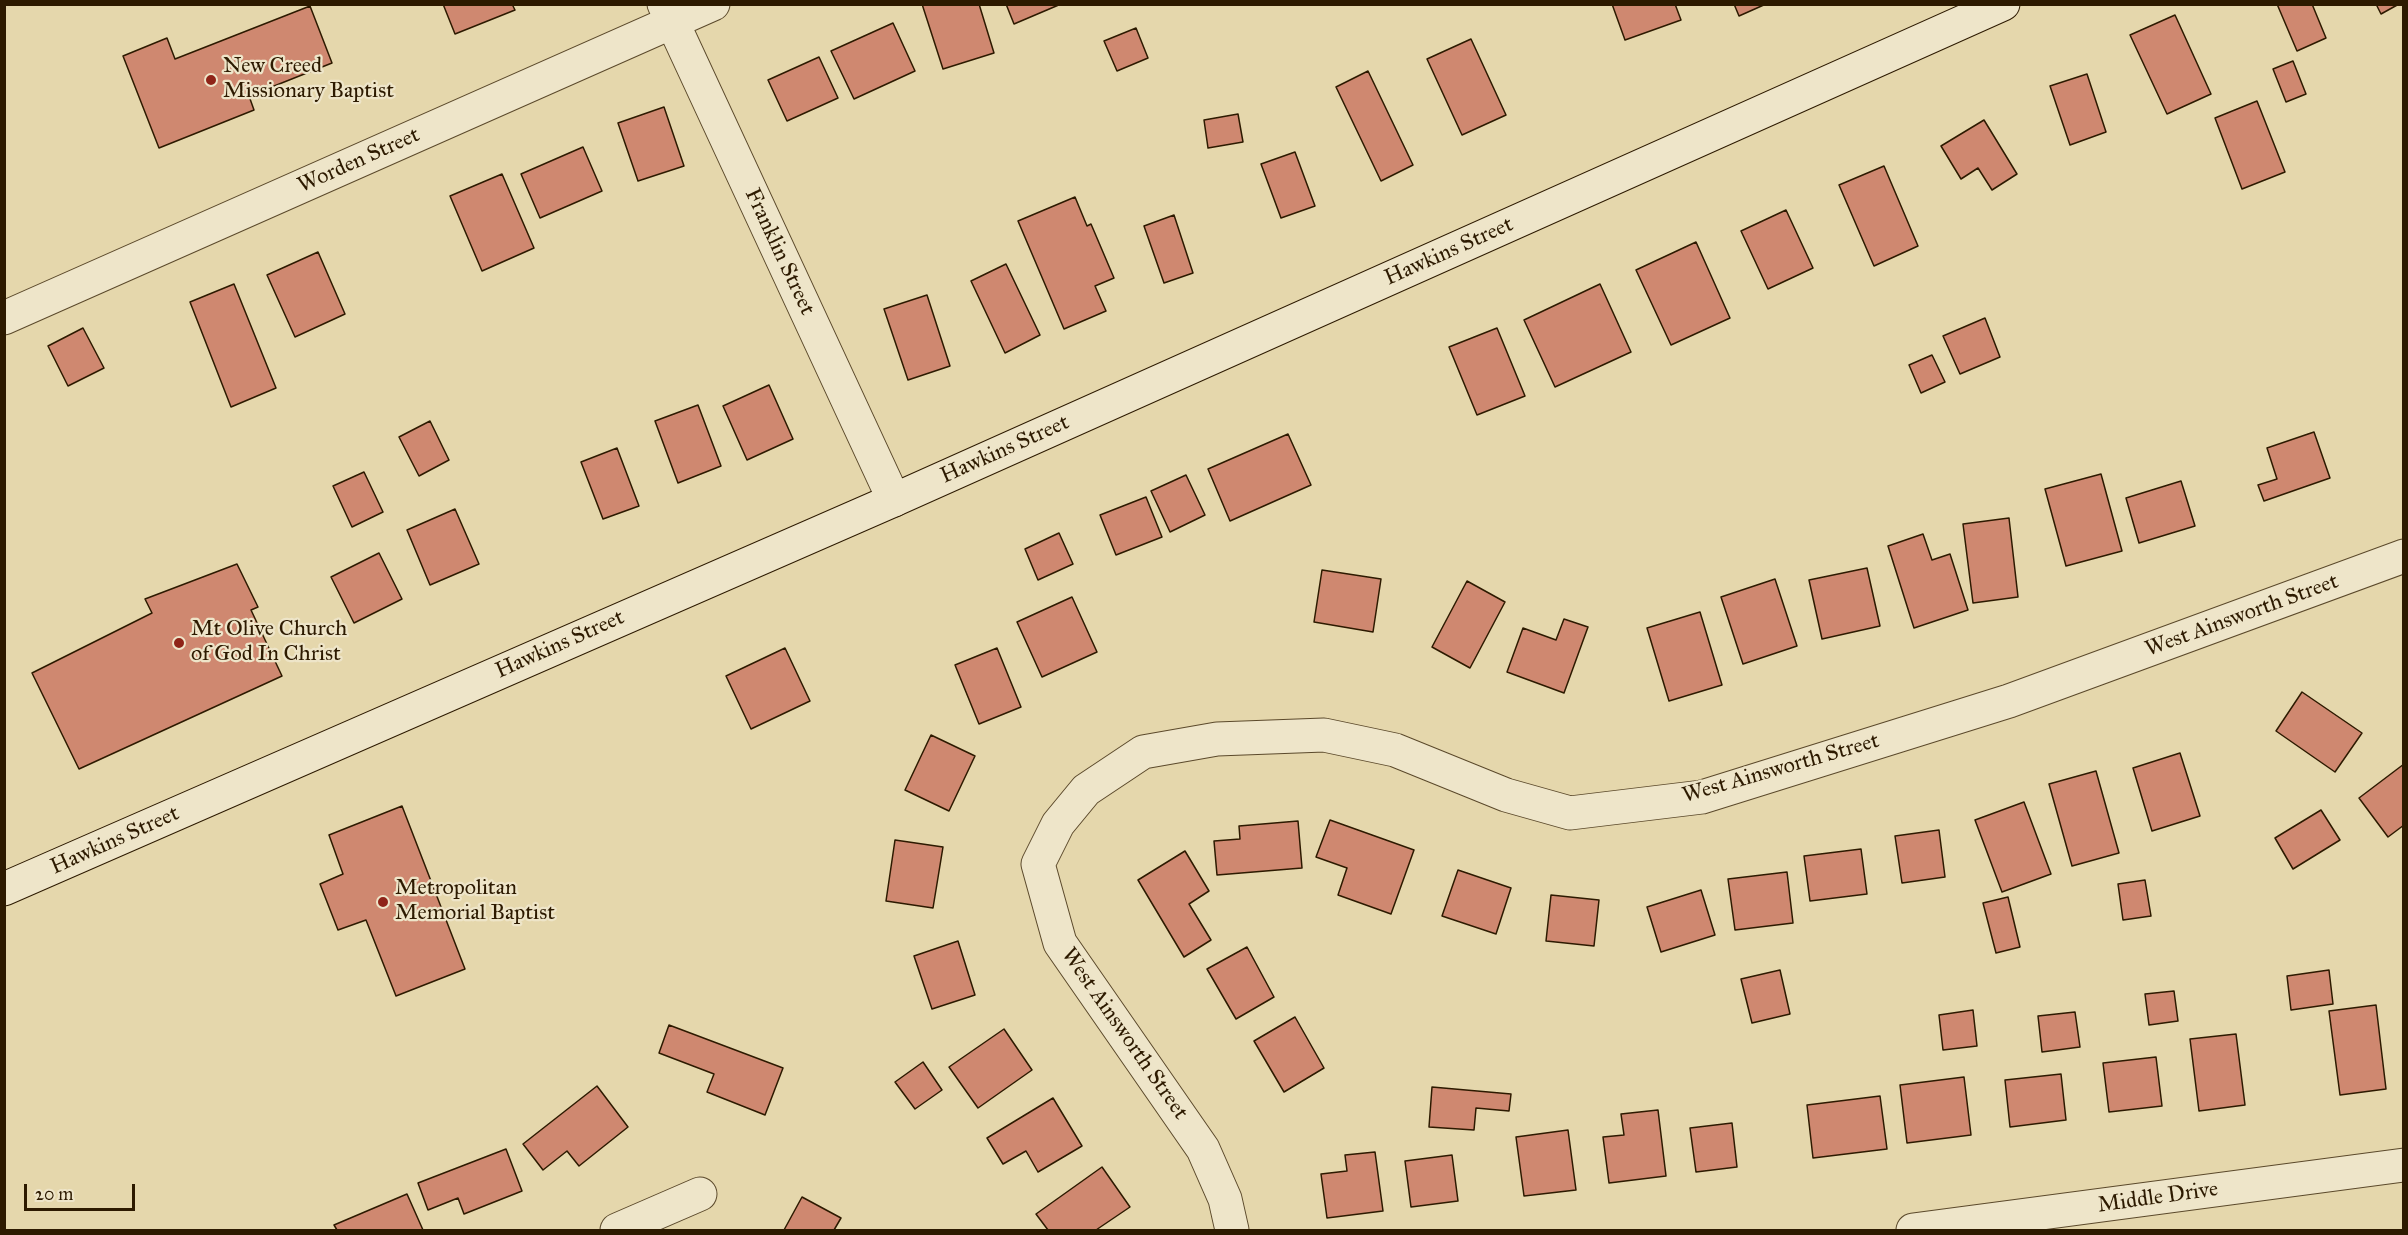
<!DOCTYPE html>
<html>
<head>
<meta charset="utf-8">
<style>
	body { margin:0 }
	#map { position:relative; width:2408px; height:1235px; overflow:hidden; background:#e5d7ac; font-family:"IM FELL Great Primer",serif }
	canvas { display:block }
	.frame { position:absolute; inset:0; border:6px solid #2d1a00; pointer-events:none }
	.scale { position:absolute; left:24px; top:1184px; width:111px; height:27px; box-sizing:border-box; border:3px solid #2d1a00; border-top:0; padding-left:8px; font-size:18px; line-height:21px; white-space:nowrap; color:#2d1a00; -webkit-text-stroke:4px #eee5c9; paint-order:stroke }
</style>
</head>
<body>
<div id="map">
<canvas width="2408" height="1235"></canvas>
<div class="frame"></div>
<div class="scale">20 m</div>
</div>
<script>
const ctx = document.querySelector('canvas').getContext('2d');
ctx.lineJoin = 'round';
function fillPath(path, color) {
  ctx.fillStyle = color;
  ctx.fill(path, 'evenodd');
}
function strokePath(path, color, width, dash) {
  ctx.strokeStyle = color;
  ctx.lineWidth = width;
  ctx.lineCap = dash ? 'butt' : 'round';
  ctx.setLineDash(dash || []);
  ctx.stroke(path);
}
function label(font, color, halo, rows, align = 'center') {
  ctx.font = font + ' "IM FELL Great Primer",serif';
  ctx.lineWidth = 4.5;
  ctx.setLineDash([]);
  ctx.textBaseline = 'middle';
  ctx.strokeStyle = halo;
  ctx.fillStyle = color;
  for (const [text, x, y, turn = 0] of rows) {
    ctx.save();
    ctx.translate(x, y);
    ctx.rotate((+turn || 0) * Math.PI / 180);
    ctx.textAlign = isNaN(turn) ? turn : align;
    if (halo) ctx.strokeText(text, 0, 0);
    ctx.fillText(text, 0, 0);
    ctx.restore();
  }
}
const building = new Path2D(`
	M443 4H512L515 10 455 34Z
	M922 4H979L994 53 943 69Z
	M1006 4H1061L1014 24Z
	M1612 4H1675L1681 20 1625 40Z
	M1734 4H1766L1739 16Z
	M2277 4H2312L2326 38 2297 51Z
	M2376 4H2399L2381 14Z
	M310 6 332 63 249 96 254 110 159 148 123 56 167 38 175 59Z
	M2175 15 2211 94 2167 114 2130 35Z
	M893 23 915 71 854 99 831 51Z
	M1136 28 1148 58 1117 71 1104 41Z
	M1471 39 1506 115 1462 135 1427 59Z
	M819 57 838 98 787 121 768 80Z
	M2293 61 2306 94 2286 102 2273 69Z
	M1368 71 1413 165 1381 181 1336 87Z
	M2087 74 2106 132 2070 145 2050 86Z
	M2257 101 2285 172 2242 189 2215 118Z
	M664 107 684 166 638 181 618 123Z
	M1238 114 1243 142 1208 148 1204 120Z
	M1984 120 2017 174 1992 190 1978 168 1961 179 1941 146Z
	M583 147 602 191 540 218 521 174Z
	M1295 152 1315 206 1281 218 1261 164Z
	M1884 166 1918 246 1874 266 1839 185Z
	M502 174 534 248 482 271 450 196Z
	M1075 197 1087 226 1091 224 1114 278 1095 286 1106 311 1064 329 1018 221Z
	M1786 210 1813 268 1768 289 1741 231Z
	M1174 215 1193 273 1164 283 1144 226Z
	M1696 242 1730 318 1671 345 1636 270Z
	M318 252 345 314 295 337 267 275Z
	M1006 264 1040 335 1005 353 971 281Z
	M234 284 276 388 231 407 190 302Z
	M1600 284 1631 352 1555 387 1524 320Z
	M927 295 950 366 908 380 884 309Z
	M1985 318 2000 357 1960 374 1943 336Z
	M83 328 104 368 68 386 48 346Z
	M1497 328 1525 396 1477 415 1449 347Z
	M1932 355 1945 382 1921 393 1909 365Z
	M769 385 793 439 747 460 723 406Z
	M698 405 721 466 678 483 655 421Z
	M430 421 449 460 419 476 399 437Z
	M2314 432 2330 478 2264 501 2258 485 2277 479 2267 448Z
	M1288 434 1311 485 1230 521 1208 469Z
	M617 448 639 506 603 519 581 462Z
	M364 472 383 512 352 527 333 486Z
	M2101 474 2122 551 2066 566 2045 489Z
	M1186 475 1205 515 1170 532 1151 491Z
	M2181 481 2195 526 2139 543 2126 498Z
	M1146 497 1162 537 1116 555 1100 515Z
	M455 509 479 564 430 585 407 530Z
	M2009 518 2018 597 1973 603 1963 524Z
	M1059 533 1073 564 1038 580 1025 549Z
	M1923 534 1932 560 1950 554 1968 610 1914 628 1888 546Z
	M379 553 402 599 354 623 331 577Z
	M237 564 258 607 251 610 282 676 79 769 32 673 152 613 145 599Z
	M1867 568 1880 626 1822 639 1809 580Z
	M1322 570 1381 579 1373 632 1314 622Z
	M1775 579 1797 646 1743 664 1721 597Z
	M1467 581 1505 602 1470 668 1432 647Z
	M1072 597 1097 652 1042 677 1017 622Z
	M1700 612 1722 685 1669 701 1647 628Z
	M1564 619 1588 627 1564 693 1507 672 1523 628 1556 640Z
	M785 648 810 701 751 729 726 676Z
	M997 648 1021 707 979 724 955 665Z
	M2302 692 2362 733 2335 772 2276 731Z
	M931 735 975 756 949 811 905 790Z
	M2180 753 2200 816 2152 831 2133 768Z
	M2404 764V825L2388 837 2359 798Z
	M2096 771 2119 853 2072 866 2049 784Z
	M2024 802 2051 874 2002 892 1975 820Z
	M402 806 465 969 396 996 366 920 338 930 320 884 343 874 329 835Z
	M2321 810 2340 840 2293 869 2275 838Z
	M1330 820 1414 850 1391 914 1338 895 1347 868 1316 857Z
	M1298 821 1302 868 1217 875 1214 841 1240 839 1239 826Z
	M1939 830 1945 877 1902 883 1895 836Z
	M895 840 943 847 933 908 886 901Z
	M1861 849 1867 894 1810 901 1804 856Z
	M1185 851 1209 891 1189 904 1211 940 1184 957 1138 880Z
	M1458 870 1511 888 1496 934 1442 916Z
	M1787 872 1793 923 1735 930 1728 879Z
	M2145 880 2151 916 2123 920 2118 884Z
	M1701 890 1715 935 1661 952 1647 907Z
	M1551 895 1599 900 1594 946 1546 941Z
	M2008 897 2020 947 1996 953 1983 903Z
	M958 941 975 995 932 1009 914 956Z
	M1247 947 1274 997 1236 1019 1207 969Z
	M1780 970 1790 1014 1752 1023 1741 979Z
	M2329 970 2333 1004 2291 1010 2287 976Z
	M2174 991 2178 1021 2149 1025 2145 994Z
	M2376 1005 2386 1089 2340 1095 2329 1011Z
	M1973 1010 1977 1046 1943 1050 1939 1015Z
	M2075 1012 2080 1047 2042 1052 2038 1016Z
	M1295 1017 1324 1068 1284 1092 1254 1041Z
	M669 1025 783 1068 765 1115 707 1092 714 1074 659 1053Z
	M1004 1029 1032 1070 978 1108 949 1067Z
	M2236 1034 2245 1105 2199 1111 2190 1039Z
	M2156 1057 2162 1106 2109 1112 2103 1063Z
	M923 1062 942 1090 915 1109 895 1082Z
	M2061 1074 2066 1120 2010 1127 2005 1080Z
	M1964 1077 1971 1135 1907 1143 1900 1085Z
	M597 1086 628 1127 579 1166 567 1151 543 1170 523 1144Z
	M1432 1087 1511 1094 1509 1111 1476 1108 1474 1130 1429 1127Z
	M1880 1096 1887 1149 1813 1158 1807 1105Z
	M1053 1098 1082 1146 1038 1172 1026 1151 1003 1164 987 1138Z
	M1658 1110 1666 1176 1609 1183 1603 1137 1624 1135 1621 1114Z
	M1732 1123 1737 1167 1696 1172 1690 1128Z
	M1568 1130 1576 1190 1524 1196 1516 1137Z
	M506 1149 522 1191 464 1214 458 1198 428 1210 418 1183Z
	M1375 1152 1383 1211 1327 1218 1321 1174 1347 1171 1345 1155Z
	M1452 1155 1458 1201 1411 1207 1405 1161Z
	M1102 1167 1130 1207 1096 1230H1048L1036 1214Z
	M407 1194 423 1230H337L334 1225Z
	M802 1197 841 1218 834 1230H784Z`);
fillPath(building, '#cf8870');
strokePath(building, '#2d1a00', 1.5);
const street = new Path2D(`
	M664 4 894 500
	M4 318 713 4
	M617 1230 700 1194
	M1232 1230 1225 1199 1203 1149 1060 943 1038 864 1058 824 1086 790 1143 752 1217 739 1324 735 1395 750 1506 795 1570 813 1702 797 2009 701 2404 556
	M1913 1230 2404 1165`);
const secondary = new Path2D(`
	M4 889 894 500 2003 4`);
strokePath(street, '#5b492b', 35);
strokePath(secondary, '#2d1a00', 35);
strokePath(street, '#eee5c9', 33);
strokePath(secondary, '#eee5c9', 33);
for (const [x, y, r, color] of [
	[211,80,6,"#8f2418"],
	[179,643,6,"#8f2418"],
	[383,902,6,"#8f2418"]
]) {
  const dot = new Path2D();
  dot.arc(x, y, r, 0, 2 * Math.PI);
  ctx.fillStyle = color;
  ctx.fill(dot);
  strokePath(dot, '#eee5c9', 2);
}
label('22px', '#2d1a00', '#eee5c9', [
	["New Creed",223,67],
	["Missionary Baptist",223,92],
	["Mt Olive Church",191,630],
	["of God In Christ",191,655],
	["Metropolitan",395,889],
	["Memorial Baptist",395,914]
], 'left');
label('22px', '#2d1a00', '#eee5c9', [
	["Worden Street",359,161,-24],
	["Franklin Street",779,252,65],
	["Hawkins Street",1449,252,-24],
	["Hawkins Street",1005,450,-24],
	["West Ainsworth Street",2242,616,-20],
	["Hawkins Street",560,645,-24],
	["West Ainsworth Street",1781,769,-16],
	["Hawkins Street",115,841,-24],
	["West Ainsworth Street",1124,1034,55],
	["Middle Drive",2158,1198,-8]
]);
</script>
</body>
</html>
